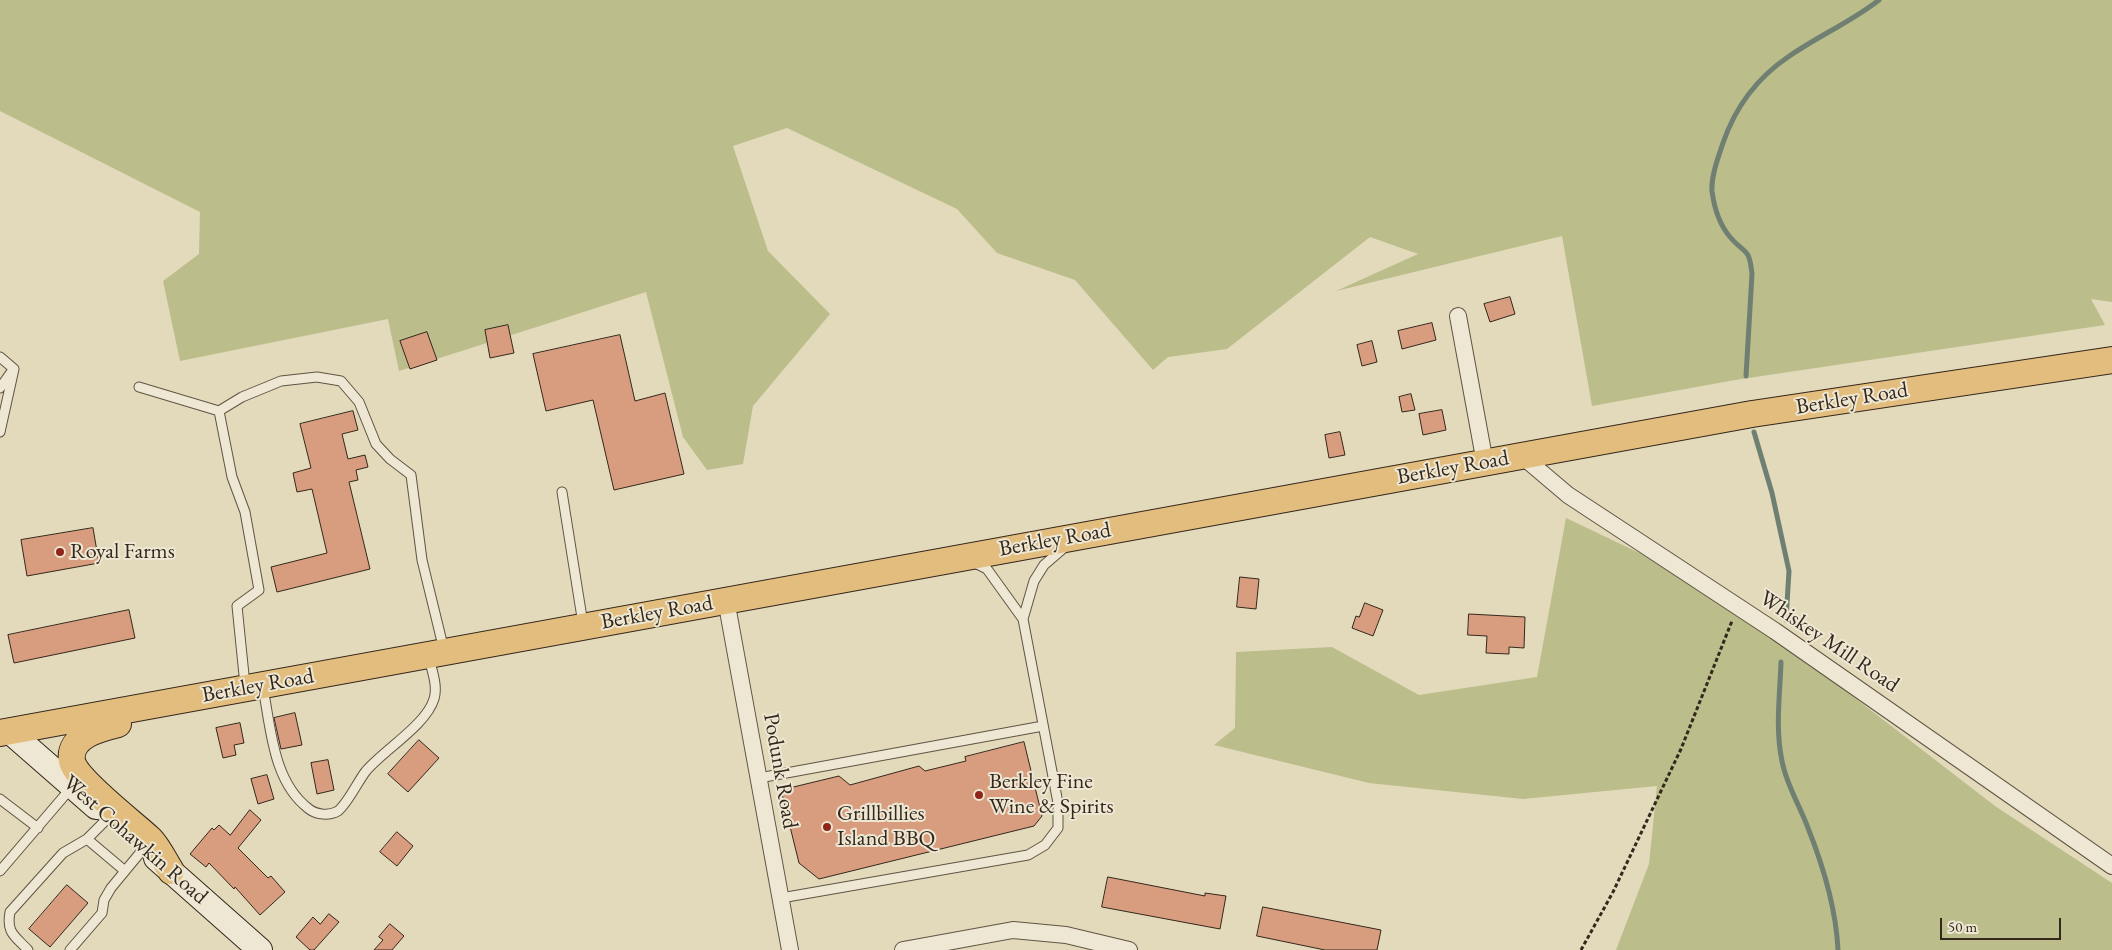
<!DOCTYPE html>
<html>
<head>
<meta charset="utf-8">
<style>
	body { margin:0 }
	#map { position:relative; width:2112px; height:950px; overflow:hidden; background:#e3dabb; font-family:"EB Garamond",serif }
	canvas { display:block }
	.scale { position:absolute; left:1940px; top:918px; width:121px; height:22px; box-sizing:border-box; border:2px solid #34271c; border-top:0; padding-left:6px; font-size:15px; line-height:18px; white-space:nowrap; color:#34271c; -webkit-text-stroke:4px #ede7d3; paint-order:stroke }
</style>
</head>
<body>
<div id="map">
<canvas width="2112" height="950"></canvas>
<div class="scale">50 m</div>
</div>
<script>
const ctx = document.querySelector('canvas').getContext('2d');
ctx.lineJoin = 'round';
function fillPath(path, color) {
  ctx.fillStyle = color;
  ctx.fill(path, 'evenodd');
}
function strokePath(path, color, width, dash) {
  ctx.strokeStyle = color;
  ctx.lineWidth = width;
  ctx.lineCap = dash ? 'butt' : 'round';
  ctx.setLineDash(dash || []);
  ctx.stroke(path);
}
function label(font, color, halo, rows, align = 'center') {
  ctx.font = font + ' "EB Garamond",serif';
  ctx.lineWidth = 4;
  ctx.setLineDash([]);
  ctx.textBaseline = 'middle';
  ctx.strokeStyle = halo;
  ctx.fillStyle = color;
  for (const [text, x, y, turn = 0] of rows) {
    ctx.save();
    ctx.translate(x, y);
    ctx.rotate((+turn || 0) * Math.PI / 180);
    ctx.textAlign = isNaN(turn) ? turn : align;
    if (halo) ctx.strokeText(text, 0, 0);
    ctx.fillText(text, 0, 0);
    ctx.restore();
  }
}
fillPath(new Path2D(`
	M0 0H2112V302L2091 299 2105 325 1735 380 1592 406 1562 236 1336 291 1418 254 1370 237 1227 349 1168 357 1153 370 1075 280 997 253 957 209 787 128 733 146 768 251 830 314 753 406 743 464 707 470 683 437 646 292 399 371 388 319 180 361 163 281 199 254 200 212 0 111Z
	M1566 518 1711 587 1995 806 2112 883V950H1616L1649 864 1657 786 1523 799 1369 783 1214 745 1235 728 1236 652 1332 647 1419 695 1537 677Z`), '#bbbd8b');
strokePath(new Path2D(`
	M1746 376 1752 274C1749 246 1745 255 1730 237 1720 225 1714 207 1712 191 1711 176 1718 158 1723 143 1735 108 1757 78 1788 57 1818 36 1851 22 1879 0
	M1754 432 1772 493 1789 571 1786 620
	M1781 662C1780 694 1775 728 1782 761 1786 784 1800 806 1808 828 1824 868 1836 908 1838 950`), '#6f8072', 5);
const building = new Path2D(`
	M1510 297 1515 314 1490 322 1484 304Z
	M1432 323 1436 340 1402 349 1398 331Z
	M508 325 514 353 490 358 485 330Z
	M427 332 437 360 410 369 400 341Z
	M620 335 635 401 665 393 684 474 614 490 593 400 546 411 533 354Z
	M1372 341 1377 362 1362 366 1357 345Z
	M1411 394 1415 410 1402 412 1399 397Z
	M1442 410 1446 430 1423 435 1419 414Z
	M353 411 358 430 342 434 348 459 365 455 368 467 356 470 358 480 349 482 370 569 277 592 271 567 327 553 312 489 297 492 293 473 311 468 300 424Z
	M1340 432 1345 455 1329 458 1325 435Z
	M93 528 99 563 27 576 21 540Z
	M1240 577 1259 579 1256 609 1237 607Z
	M1365 603 1383 610 1373 636 1352 628 1356 616 1359 617Z
	M129 610 135 638 14 663 8 635Z
	M1469 614 1525 617 1524 648 1509 647V654L1486 653 1487 636 1468 635Z
	M295 713 302 745 281 749 274 718Z
	M240 723 244 743 234 745 236 755 223 758 216 728Z
	M419 740 439 758 408 792 388 774Z
	M1024 742 1042 816 1034 826 819 879 799 863 781 790 839 776 850 785 919 766 925 771 966 761 965 757Z
	M328 760 334 790 317 794 311 763Z
	M267 775 274 799 258 804 251 779Z
	M250 810 261 820 238 848 268 878 271 876 285 892 260 915 235 887 234 889 209 863 206 867 190 854 212 828 214 830 219 825 230 835Z
	M397 832 413 846 397 866 380 852Z
	M1108 877 1205 896V893L1226 896 1220 929 1102 907Z
	M67 885 88 903 50 947 29 929Z
	M1263 907 1381 930 1377 950H1325L1257 936Z
	M329 914 339 922 314 950H310L296 937 313 917 320 924Z
	M390 924 404 936 392 950H374L383 940 379 937Z`);
fillPath(building, '#d89c7f');
strokePath(building, '#34271c', 1);
const service = new Path2D(`
	M0 357 14 369
	M139 387 219 411 232 477 245 512 259 590 237 606 245 685
	M0 388 12 371
	M219 411 242 397 281 381 317 377 341 381 359 402 376 444 390 459 411 475 422 560 444 650
	M0 432 14 369
	M562 492 583 624
	M973 562 987 569 1023 619
	M263 688C271 729 273 782 309 809 317 815 329 816 338 811 348 803 358 781 366 771 385 749 426 725 434 699 438 686 432 671 429 658
	M759 778 1043 726
	M0 799 38 828
	M87 839 125 871
	M0 871 71 788
	M781 898 1028 855 1045 845 1058 828V803L1023 619 1034 581 1044 565 1066 546
	M28 950C15 936 6 933 10 912L63 853 87 839 115 811
	M70 950 102 913 104 900 111 888 149 842`);
const minor = new Path2D(`
	M1458 316 1485 463
	M1522 456 1568 495 1775 631 2112 866
	M726 600 790 950
	M903 950 1013 930 1066 935 1129 950`);
const secondary = new Path2D(`
	M9 731 96 807
	M156 858 260 950`);
const primary = new Path2D(`
	M118 724C101 728 68 736 72 761 76 780 133 823 150 839 158 847 164 860 171 871
	M0 733 1752 414 2112 360`);
strokePath(service, '#605444', 11);
strokePath(minor, '#605444', 18);
strokePath(secondary, '#34271c', 26);
strokePath(primary, '#34271c', 28);
strokePath(new Path2D(`
	M1581 950 1613 892 1681 749 1732 621`), '#34271c', 3, [4, 2.5]);
strokePath(service, '#ede7d3', 9);
strokePath(minor, '#ede7d3', 16);
strokePath(secondary, '#ede7d3', 24);
strokePath(primary, '#e2bd7e', 26);
for (const [x, y, r, color] of [
	[60,552,5,"#8f2418"],
	[979,795,5,"#8f2418"],
	[827,827,5,"#8f2418"]
]) {
  const dot = new Path2D();
  dot.arc(x, y, r, 0, 2 * Math.PI);
  ctx.fillStyle = color;
  ctx.fill(dot);
  strokePath(dot, '#ede7d3', 2);
}
label('22px', '#34271c', '#ede7d3', [
	["Berkley Road",1852,399,-9],
	["Berkley Road",1453,468,-10],
	["Berkley Road",1055,540,-10],
	["Berkley Road",657,613,-10],
	["Whiskey Mill Road",1829,642,34],
	["Berkley Road",258,686,-10],
	["Podunk Road",780,771,80],
	["West Cohawkin Road",135,840,41]
]);
label('22px', '#34271c', '#ede7d3', [
	["Royal Farms",70,552],
	["Berkley Fine",989,782],
	["Wine & Spirits",989,807],
	["Grillbillies",837,814],
	["Island BBQ",837,839]
], 'left');
</script>
</body>
</html>
